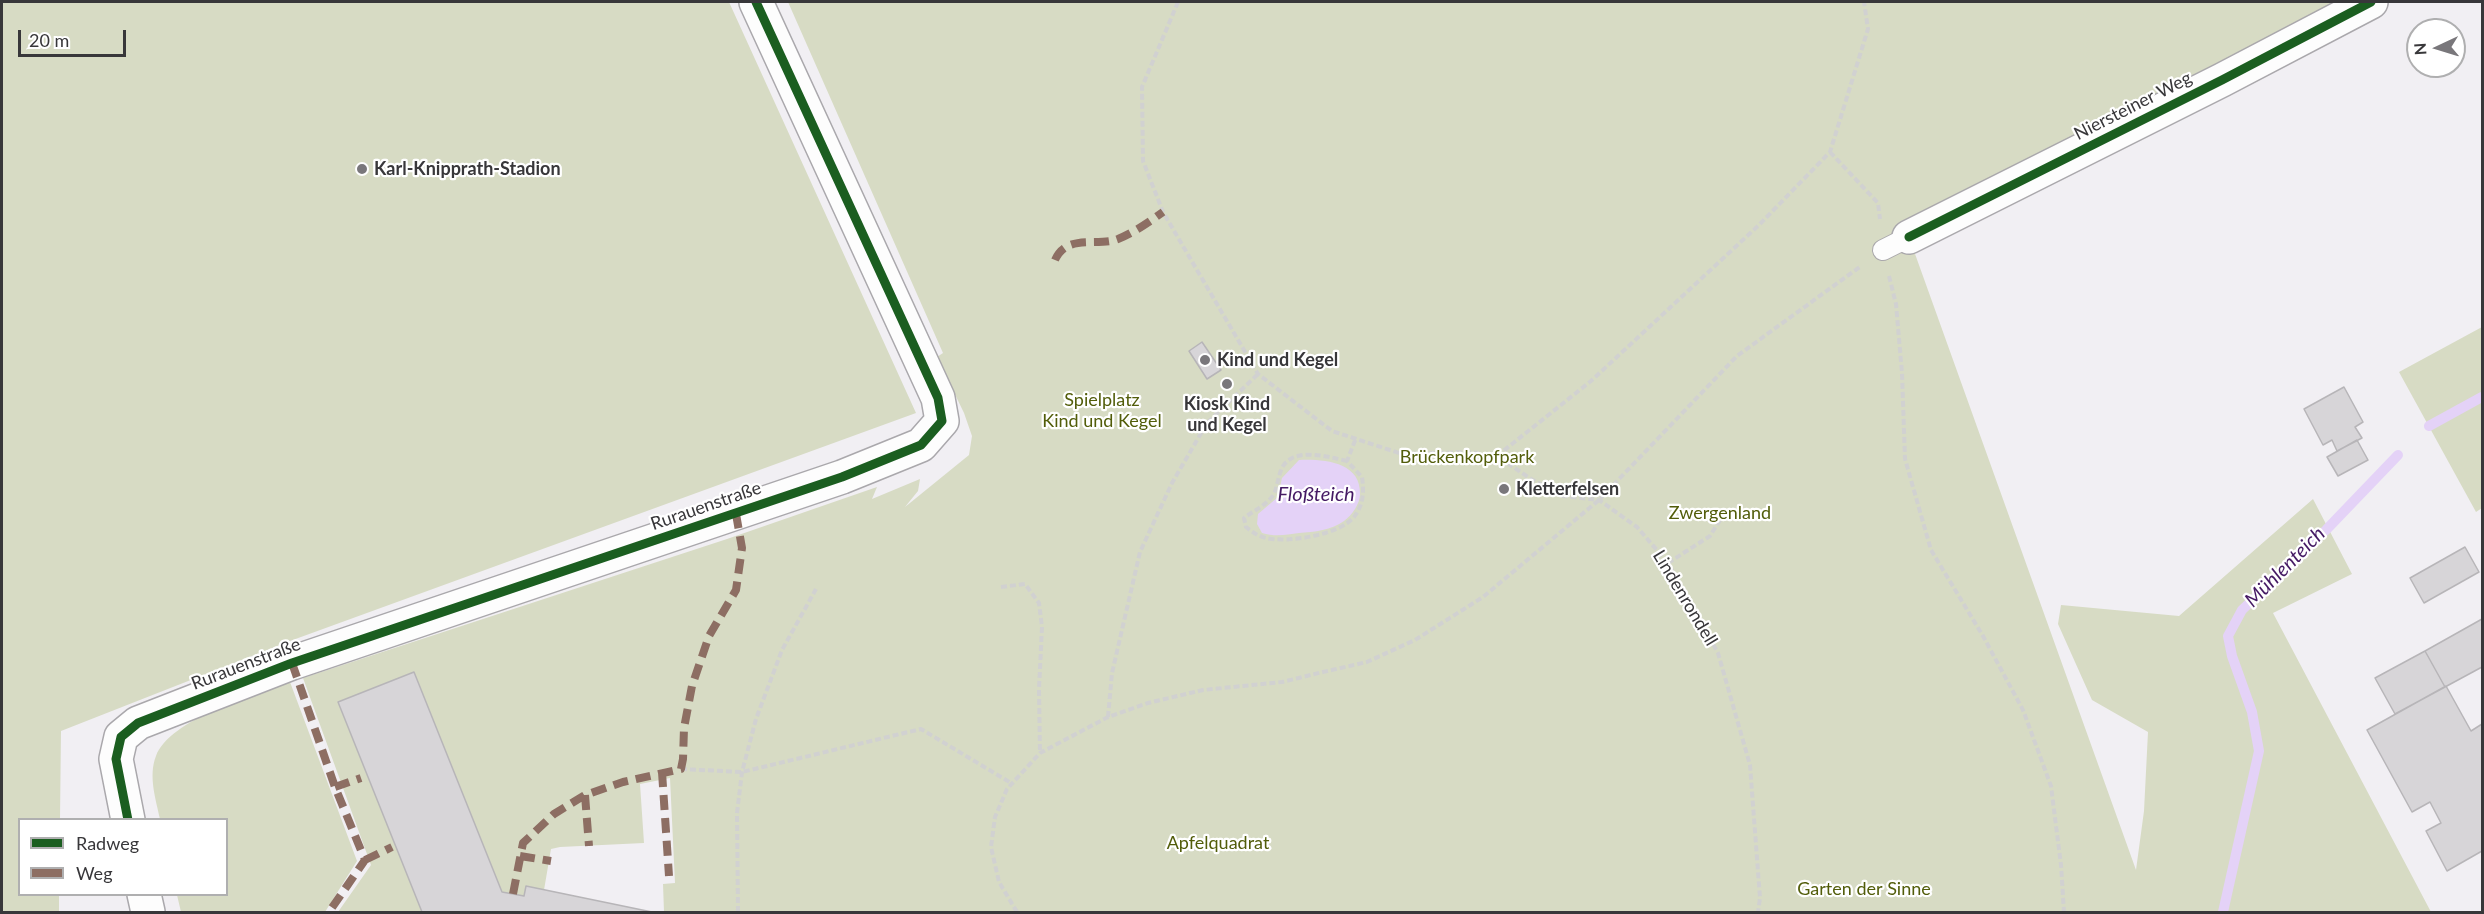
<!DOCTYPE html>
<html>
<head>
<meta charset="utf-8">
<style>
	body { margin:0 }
	#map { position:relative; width:2484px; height:914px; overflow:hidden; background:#f1eff3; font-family:Lato,sans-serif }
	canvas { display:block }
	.frame { position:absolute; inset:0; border:3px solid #38373a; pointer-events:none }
	.legend { position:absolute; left:18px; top:818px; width:210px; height:78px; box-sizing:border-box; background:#fff; border:2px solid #afafb0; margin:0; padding:8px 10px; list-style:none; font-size:18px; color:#38373a }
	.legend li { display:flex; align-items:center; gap:12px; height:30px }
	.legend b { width:30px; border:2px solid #afafb0 }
	.north { position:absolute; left:2406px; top:18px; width:60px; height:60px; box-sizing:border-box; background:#fff; border:2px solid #afafb0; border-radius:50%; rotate:266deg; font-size:16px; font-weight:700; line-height:24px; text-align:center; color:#38373a }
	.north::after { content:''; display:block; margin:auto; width:21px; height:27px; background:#79777b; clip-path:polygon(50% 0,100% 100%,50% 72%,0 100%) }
	.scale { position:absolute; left:18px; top:30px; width:108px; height:27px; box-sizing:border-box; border:3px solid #38373a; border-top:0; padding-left:8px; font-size:18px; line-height:21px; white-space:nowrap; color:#38373a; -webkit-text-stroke:4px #fff; paint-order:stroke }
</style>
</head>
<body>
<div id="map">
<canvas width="2484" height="914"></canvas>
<div class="frame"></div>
<ul class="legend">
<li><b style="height:8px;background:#1b5e20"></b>Radweg</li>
<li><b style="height:8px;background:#8d6e63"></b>Weg</li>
</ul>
<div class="north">N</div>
<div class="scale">20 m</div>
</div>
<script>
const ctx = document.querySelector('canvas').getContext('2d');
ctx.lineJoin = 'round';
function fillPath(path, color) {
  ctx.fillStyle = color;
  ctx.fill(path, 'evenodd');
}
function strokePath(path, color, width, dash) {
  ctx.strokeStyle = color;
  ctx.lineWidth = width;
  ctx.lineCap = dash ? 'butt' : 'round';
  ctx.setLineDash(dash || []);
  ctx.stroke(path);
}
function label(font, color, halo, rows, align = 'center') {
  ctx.font = font + ' Lato,sans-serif';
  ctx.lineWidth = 4.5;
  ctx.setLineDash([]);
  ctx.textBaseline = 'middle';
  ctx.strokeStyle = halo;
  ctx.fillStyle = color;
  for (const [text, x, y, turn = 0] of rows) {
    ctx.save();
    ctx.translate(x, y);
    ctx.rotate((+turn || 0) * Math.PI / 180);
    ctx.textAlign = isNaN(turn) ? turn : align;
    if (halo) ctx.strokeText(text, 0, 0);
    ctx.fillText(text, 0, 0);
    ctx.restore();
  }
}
fillPath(new Path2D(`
	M2 2H729L916 413 290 641 61 731 60 819 20 820V894L59 895V912H2Z
	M788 2H2340L1905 226 2136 870 2144 811 2148 732 2092 700 2058 624 2061 605 2179 616 2313 499 2352 574 2273 613 2431 912H664L663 884 675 883 670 778 640 784 644 843 560 847 551 849 544 890 526 886 524 896 502 892 414 672 338 702 422 912H338L371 865 303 678 727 539 877 487 872 499 920 479 918 491 905 507 969 455 972 436 964 413 937 357 943 353Z
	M2482 327V508L2476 512 2399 372Z
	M290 682 357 861 325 912H181L177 895 226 894V820L160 819C156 800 148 776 156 756 170 719 254 695 290 682Z`), '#d7dbc4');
fillPath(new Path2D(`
	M1299 460C1324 459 1361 462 1360 494 1360 504 1352 515 1344 521 1332 530 1314 532 1299 533 1286 535 1275 537 1262 533L1257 524 1258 514 1278 497 1282 478Z`), '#e4d2f7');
strokePath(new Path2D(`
	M2429 426 2482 397
	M2223 912 2259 751 2252 712 2232 656 2228 636 2242 610 2326 530 2398 455`), '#e4d2f7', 10);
const building = new Path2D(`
	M1202 342 1221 370 1207 379 1189 351Z
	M2344 387 2363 422 2355 427 2362 438 2337 451 2332 440 2323 445 2304 409Z
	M2357 440 2368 460 2338 476 2327 457Z
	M2465 547 2479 572 2424 603 2410 578Z
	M2482 619V667L2445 687 2425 651Z
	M2425 651 2445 687 2395 714 2375 678Z
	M414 672 502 892 524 896 526 886 652 912H422L338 702Z
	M2446 686 2471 731 2482 724V851L2447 871 2426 831 2441 823 2430 802 2412 812 2367 730Z`);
fillPath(building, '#d7d5d8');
strokePath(building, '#b7b5b8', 1.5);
const service = new Path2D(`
	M1883 250 1909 237`);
const minor = new Path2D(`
	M1909 237 2222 80 2371 2
	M128 820 116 759 121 737 138 723 292 663 842 477 921 445 942 421 938 398 756 2
	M144 894 148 912`);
strokePath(service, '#aaa8ac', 22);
strokePath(minor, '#aaa8ac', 36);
strokePath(new Path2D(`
	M1178 2 1142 87 1143 161 1163 212 1258 374 1332 431 1402 454 1468 452 1497 456 1531 479 1563 496 1599 500 1637 527 1668 563 1718 653 1750 765 1760 898 1758 912
	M1830 152 1878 203 1880 219
	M1889 276 1896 304 1902 373 1905 459 1931 550 1983 636 2023 710 2051 786 2061 865 2064 912
	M1497 456 1591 381 1759 225 1830 152 1868 29 1864 2
	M1347 461C1329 457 1293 446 1282 468 1277 478 1278 490 1271 498 1263 507 1253 511 1244 518L1246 527C1252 532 1258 536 1266 538 1289 543 1339 535 1354 517 1364 504 1364 491 1362 477L1347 461 1356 438
	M1668 563 1710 536 1725 512
	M1001 587 1025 584 1039 603 1042 627 1039 689 1040 753
	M1108 717 1112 673 1140 552 1172 483 1207 423 1258 374
	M681 769 742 772 921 729 1011 783
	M738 912 737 813 742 772 756 719 782 650 816 589
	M1017 912 999 882 991 847 995 817 1007 789 1040 753 1108 717 1148 703 1203 690 1282 682 1323 672 1367 662 1415 640 1483 597 1599 500 1737 356 1861 266`), '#d1d1d1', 4, [6, 3]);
strokePath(service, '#fdfdfd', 20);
strokePath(minor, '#fdfdfd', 33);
strokePath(new Path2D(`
	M1055 260C1067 233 1097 247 1118 239 1135 232 1149 222 1163 212
	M292 663 335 787 365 860 329 912
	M662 772 669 876
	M335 787 361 778
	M585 795 589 846
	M520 856 551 861
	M365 860 392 847
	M513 894 523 843 554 814 585 795 623 782 681 769 683 759 684 728 692 686 709 636 736 590 742 548 736 514`), '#8d6e63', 8, [15, 8]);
strokePath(new Path2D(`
	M1909 237 2222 80 2371 2
	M128 820 116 759 121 737 138 723 292 663 842 477 921 445 942 421 938 398 756 2`), '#1b5e20', 9);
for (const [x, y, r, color] of [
	[362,169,6,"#79777b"],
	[1205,360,6,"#79777b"],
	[1227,384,6,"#79777b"],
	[1504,489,6,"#79777b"]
]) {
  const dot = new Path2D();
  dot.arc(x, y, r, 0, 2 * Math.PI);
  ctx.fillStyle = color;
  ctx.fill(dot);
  strokePath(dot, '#fff', 2);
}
label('18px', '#38373a', '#fff', [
	["Niersteiner Weg",2133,106,-27],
	["Rurauenstraße",706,506,-19],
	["Lindenrondell",1685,598,59],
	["Rurauenstraße",246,664,-21]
]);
label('bold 18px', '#38373a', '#fff', [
	["Karl-Knipprath-Stadion",374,169],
	["Kind und Kegel",1217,360],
	["Kiosk Kind",1227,404,"center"],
	["und Kegel",1227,425,"center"],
	["Kletterfelsen",1516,489]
], 'left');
label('18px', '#525d0a', '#fff', [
	["Spielplatz",1102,400],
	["Kind und Kegel",1102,421],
	["Brückenkopfpark",1467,457],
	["Zwergenland",1720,513],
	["Apfelquadrat",1218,843],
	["Garten der Sinne",1864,889]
]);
label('italic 20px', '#451a64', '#fff', [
	["Floßteich",1316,495],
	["Mühlenteich",2285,567,-45]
]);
</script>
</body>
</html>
